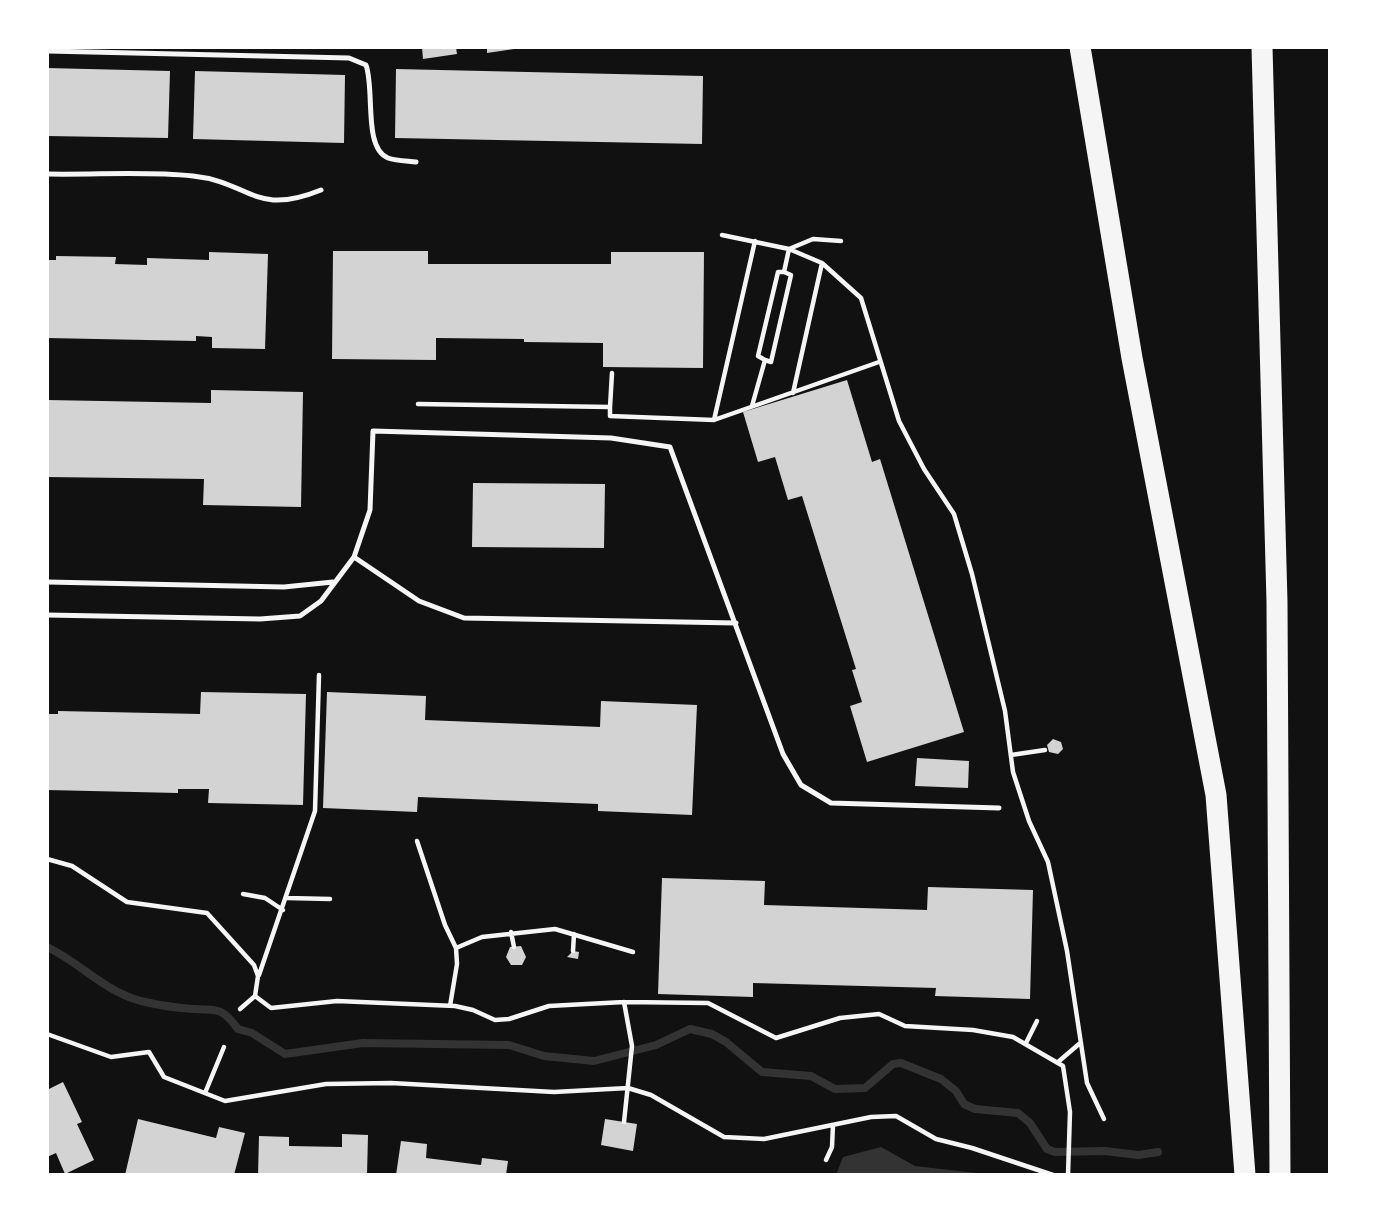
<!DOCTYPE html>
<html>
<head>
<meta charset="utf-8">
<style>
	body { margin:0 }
	#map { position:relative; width:1377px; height:1222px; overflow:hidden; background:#111; font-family:"DejaVu Sans",sans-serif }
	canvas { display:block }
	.frame { position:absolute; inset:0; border:49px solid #fff; pointer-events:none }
</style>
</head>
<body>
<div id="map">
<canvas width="1377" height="1222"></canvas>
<div class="frame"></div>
</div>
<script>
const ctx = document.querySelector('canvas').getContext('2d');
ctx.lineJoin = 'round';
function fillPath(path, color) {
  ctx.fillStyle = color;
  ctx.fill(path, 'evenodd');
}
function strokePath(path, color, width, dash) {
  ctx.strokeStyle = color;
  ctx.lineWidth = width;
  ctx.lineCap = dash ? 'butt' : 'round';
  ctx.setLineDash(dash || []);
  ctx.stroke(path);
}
fillPath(new Path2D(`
	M881 1147 915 1166 994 1175H836L843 1157Z`), '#333');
strokePath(new Path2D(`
	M47 947C83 964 108 996 150 1003 164 1006 180 1008 193 1009 218 1011 221 1006 238 1029L252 1033 285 1054 363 1043 509 1045 544 1056 594 1061 656 1045 690 1029 712 1034 726 1042 762 1072 811 1076 835 1089 865 1088 893 1064 901 1063 941 1079 956 1091 964 1104 975 1109 1018 1113 1030 1123 1047 1149 1055 1152 1105 1151 1138 1155 1158 1152`), '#333', 8);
fillPath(new Path2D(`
	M422 47H456L457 54 423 59Z
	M487 47H514V49L487 53Z
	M47 68 170 71 168 138 47 136Z
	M396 69 703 76 702 144 395 138Z
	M195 71 345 75 344 143 193 139Z
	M333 251H428V264H611V252H704L703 368 603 367V343L524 342V339L436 338V360L332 359Z
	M209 252 268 254 265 349 212 348V337L196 336V341L47 338V260H56V256L116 257 115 264 147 265V258L209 260Z
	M847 380 872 462 880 459 964 732 867 762 850 706 862 702 852 670 856 669 802 496 788 500 775 457 758 462 743 412Z
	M211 390 303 392 301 507 203 505 204 479 47 477V400L211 403Z
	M473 483 605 484 604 548 472 547Z
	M201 692 306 694 303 805 208 803 209 789H178V793L47 790V714H58V711L200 714Z
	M327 692 426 696 425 720 600 727 601 701 697 705 692 815 598 811V804L418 797 417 812 323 808Z
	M1053 739 1061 742 1063 749 1058 754 1049 752 1047 745Z
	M917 758 969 761 968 788 915 786Z
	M662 878 765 881 764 905 927 910 928 887 1033 890 1030 999 935 996 936 988 753 983V997L658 994Z
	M521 946 526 957 522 965H511L506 957 510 947Z
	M573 951 579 952 578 959 567 957Z
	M63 1082 82 1122 77 1124 94 1160 65 1174 56 1153 47 1157V1090Z
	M138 1119 216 1138 219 1127 245 1133 234 1175H125Z
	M605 1119 637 1124 633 1151 601 1145Z
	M342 1134 368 1135 367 1175H258L259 1136 289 1137V1146L342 1147Z
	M401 1141 427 1144 426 1158 481 1165 482 1158 508 1161 506 1175H396Z`), '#d3d3d3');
strokePath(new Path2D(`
	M722 235 789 249 822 263 861 298 899 421 924 469 954 514 972 574 1005 711 1013 772 1029 821 1048 862 1067 951 1087 1083 1104 1119
	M765 360 758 356 778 272H784
	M793 393 822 263
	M418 404 610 407V416L714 420 879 362
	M752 406 765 360 771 362 791 275 784 272 789 249 813 239 841 241
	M610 407 612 373
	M714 420 755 241
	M1011 755 1045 750
	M417 841 445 925 456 948 457 964 450 1006
	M47 859 72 866 127 902 207 913 254 965 258 976 255 996 271 1008 337 1001 455 1006 473 1010 495 1020 509 1019 549 1006 624 1002 708 1003 776 1038 840 1018 879 1014 905 1026 973 1030 1013 1037 1063 1066 1070 1112 1068 1175
	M243 894 265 898 283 910
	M287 898 330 899
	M511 932 514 947
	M456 948 482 937 555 929 633 952
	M573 951 574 934
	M259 975 315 811 319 675
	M624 1002 632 1046 624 1122
	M240 1009 255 996
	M47 1034 111 1057 149 1052 164 1077 225 1101 326 1084 391 1083 554 1092 628 1088 651 1095 724 1137 764 1139 871 1117 896 1116 936 1139 972 1148 1053 1175
	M1026 1043 1037 1021
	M1058 1062 1079 1044
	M205 1093 224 1047
	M826 1160 832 1147 833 1125`), '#f5f5f5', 4.5);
strokePath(new Path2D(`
	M47 51 349 58 366 65C375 90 363 148 388 158 396 161 408 161 416 162
	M47 174C96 175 145 171 193 176 251 182 254 217 321 190
	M47 582 284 587 333 582
	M47 615 260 619 300 616 321 601 354 557
	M736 623 464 618 419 601 354 557 370 510 373 431 611 438 670 447 783 754 801 785 831 803 999 808`), '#f5f5f5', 5);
strokePath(new Path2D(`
	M1080 47 1132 358 1216 795 1245 1175
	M1262 47 1277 602 1280 1175`), '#f5f5f5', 21);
</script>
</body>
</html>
